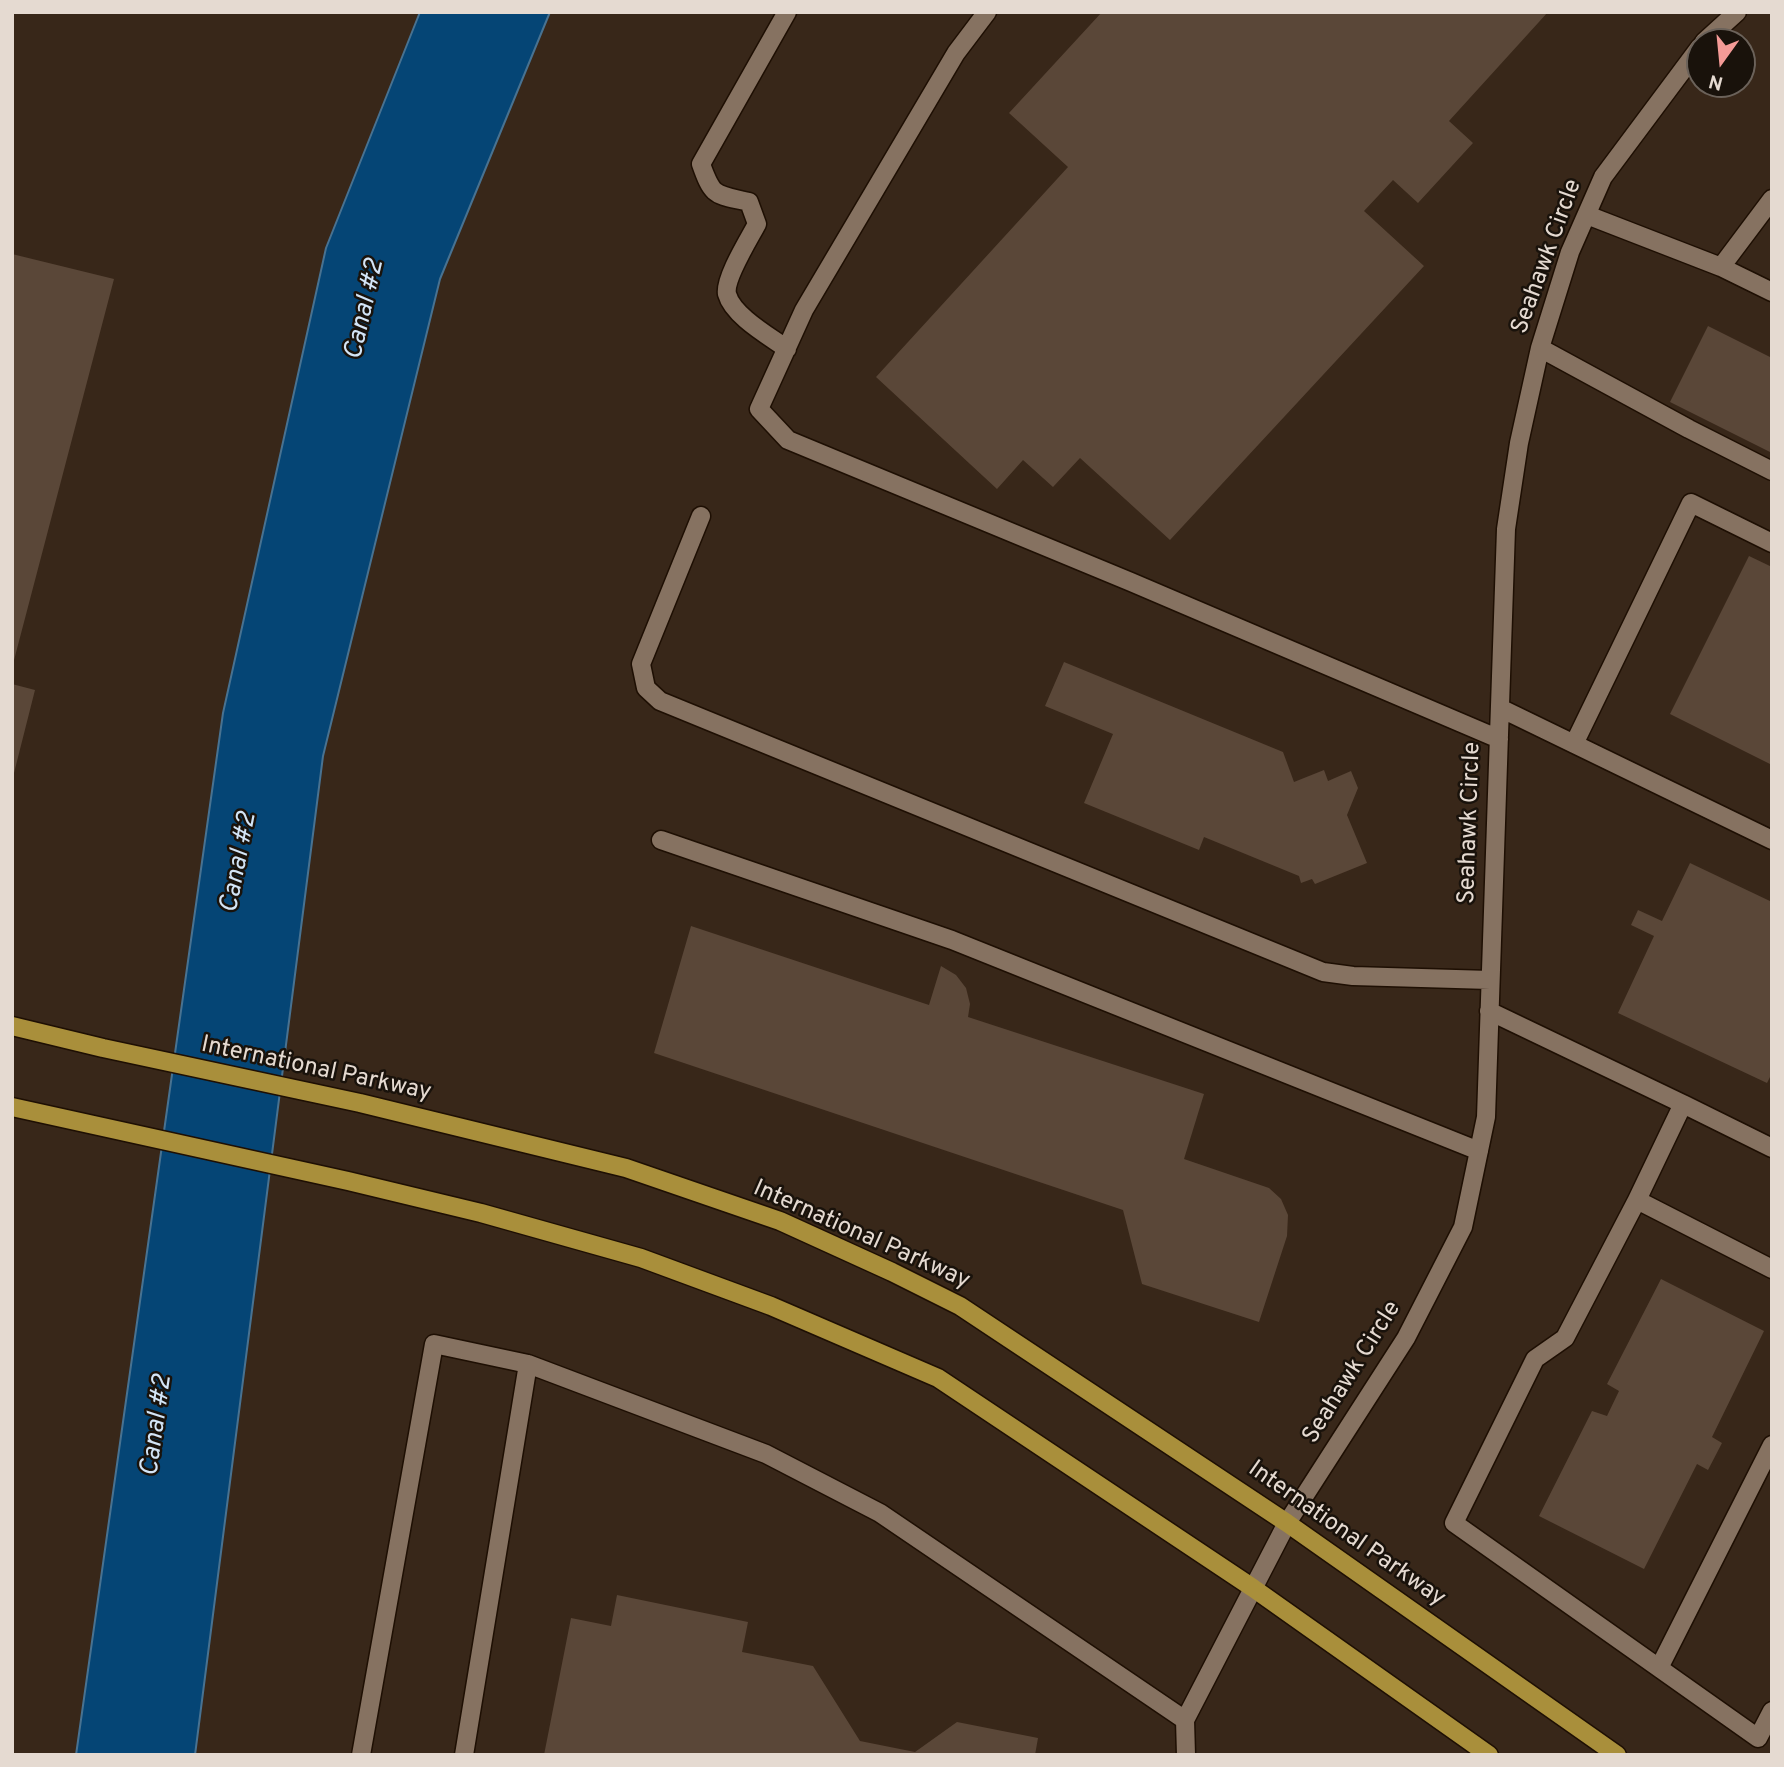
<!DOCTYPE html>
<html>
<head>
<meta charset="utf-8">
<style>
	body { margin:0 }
	#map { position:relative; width:1784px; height:1767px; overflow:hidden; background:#382719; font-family:Overpass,sans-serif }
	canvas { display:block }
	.frame { position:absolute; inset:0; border:14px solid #e5dad1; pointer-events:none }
	.north { position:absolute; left:1686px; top:28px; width:70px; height:70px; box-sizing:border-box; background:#19120b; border:2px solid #6b625a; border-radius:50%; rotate:195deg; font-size:19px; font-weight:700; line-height:28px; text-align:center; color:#e5dad1 }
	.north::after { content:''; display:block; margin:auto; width:24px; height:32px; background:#f59b97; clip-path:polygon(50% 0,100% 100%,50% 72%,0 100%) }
</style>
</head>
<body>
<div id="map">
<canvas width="1784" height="1767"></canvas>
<div class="frame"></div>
<div class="north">N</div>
</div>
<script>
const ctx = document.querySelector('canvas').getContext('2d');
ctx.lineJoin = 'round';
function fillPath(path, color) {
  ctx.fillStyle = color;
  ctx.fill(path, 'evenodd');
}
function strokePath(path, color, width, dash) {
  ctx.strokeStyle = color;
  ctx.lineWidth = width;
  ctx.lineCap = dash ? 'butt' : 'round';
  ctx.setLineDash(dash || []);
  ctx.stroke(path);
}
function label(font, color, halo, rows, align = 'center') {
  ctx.font = font + ' Overpass,sans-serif';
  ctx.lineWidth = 5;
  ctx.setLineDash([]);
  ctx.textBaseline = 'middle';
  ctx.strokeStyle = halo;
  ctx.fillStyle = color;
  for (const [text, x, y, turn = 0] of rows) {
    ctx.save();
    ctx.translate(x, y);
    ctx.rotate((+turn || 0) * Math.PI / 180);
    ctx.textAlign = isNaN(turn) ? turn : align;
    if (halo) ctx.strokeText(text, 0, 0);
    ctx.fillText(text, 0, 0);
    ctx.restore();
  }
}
const water = new Path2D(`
	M420 12H550L440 279 323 756 195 1755H76L223 713 326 248Z`);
fillPath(water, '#054575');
strokePath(water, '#487291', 2);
fillPath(new Path2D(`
	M1102 12H1548L1449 121 1473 143 1418 203 1393 180 1364 211 1424 266 1170 540 1080 458 1053 487 1023 460 997 489 876 377 1068 167 1009 113Z
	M12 254 114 279 13 664H12Z
	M1708 326 1772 358V453L1670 402Z
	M1749 556 1772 567V765L1670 714Z
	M1064 662 1283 752 1294 782 1324 770 1328 781 1351 771 1358 788 1347 815 1367 863 1315 884 1312 879 1301 883 1299 876 1204 837 1199 850 1084 803 1113 734 1045 706Z
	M12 684 35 690 13 777 12 776Z
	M1690 863 1772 902V1073L1767 1083 1618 1013 1654 936 1631 925 1638 910 1662 921Z
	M691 926 929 1005 941 966 956 975 966 988 970 1004 968 1017 1204 1094 1184 1159 1269 1188 1281 1199 1288 1215 1287 1236 1259 1322 1142 1284 1123 1210 654 1053Z
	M1661 1279 1764 1331 1712 1437 1722 1443 1708 1470 1697 1464 1644 1569 1539 1516 1592 1411 1607 1416 1619 1391 1607 1384Z
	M617 1595 748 1622 742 1652 813 1666 860 1741 915 1752 957 1722 1038 1738 1035 1755H544L571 1618 611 1626Z`), '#5a4738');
const minor = new Path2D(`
	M987 12 956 53 804 310 759 409 788 440 1131 582 1499 739
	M1704 42 1737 12
	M1587 215 1721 267 1772 292
	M1721 267 1772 199
	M1540 348 1689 429 1772 471
	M787 349C769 336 733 316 727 294 724 279 749 239 757 224L749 202C715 194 713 198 701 164L787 12
	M701 516 641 664 646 688 660 701 1323 972 1353 976 1490 980
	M1500 708 1772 840
	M1574 744 1691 503 1772 543
	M661 840 952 940 1479 1151
	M1489 1011 1683 1104 1637 1200 1772 1269
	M1683 1104 1772 1148
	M1637 1200 1565 1338 1535 1359 1454 1523 1758 1738 1772 1711
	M1659 1668 1772 1445
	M1185 1720 1287 1523 1406 1338 1463 1227 1486 1117 1506 529 1519 443 1540 348 1570 252 1603 177 1700 47
	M361 1755 434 1344 528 1364 766 1454 880 1513 1185 1720 1186 1755
	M464 1755 528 1364`);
const major = new Path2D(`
	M12 1026 103 1048 360 1103 626 1168 780 1221 892 1272 960 1306 1287 1523 1617 1755
	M12 1107 348 1181 481 1213 641 1258 771 1306 938 1378 1253 1588 1489 1755`);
strokePath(minor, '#1e0f03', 21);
strokePath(major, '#1e0f03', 21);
strokePath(minor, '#867261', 18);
strokePath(major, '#a98f3b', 18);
label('24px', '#e5dad1', '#19120b', [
	["Seahawk Circle",1548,257,-70],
	["Seahawk Circle",1471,823,-88],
	["International Parkway",316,1070,12],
	["International Parkway",861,1236,24],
	["Seahawk Circle",1353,1373,-58],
	["International Parkway",1346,1535,35]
]);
label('italic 26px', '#d3e5f7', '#19120b', [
	["Canal #2",366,310,-77],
	["Canal #2",240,863,-79],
	["Canal #2",158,1426,-82]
]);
</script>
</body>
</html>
